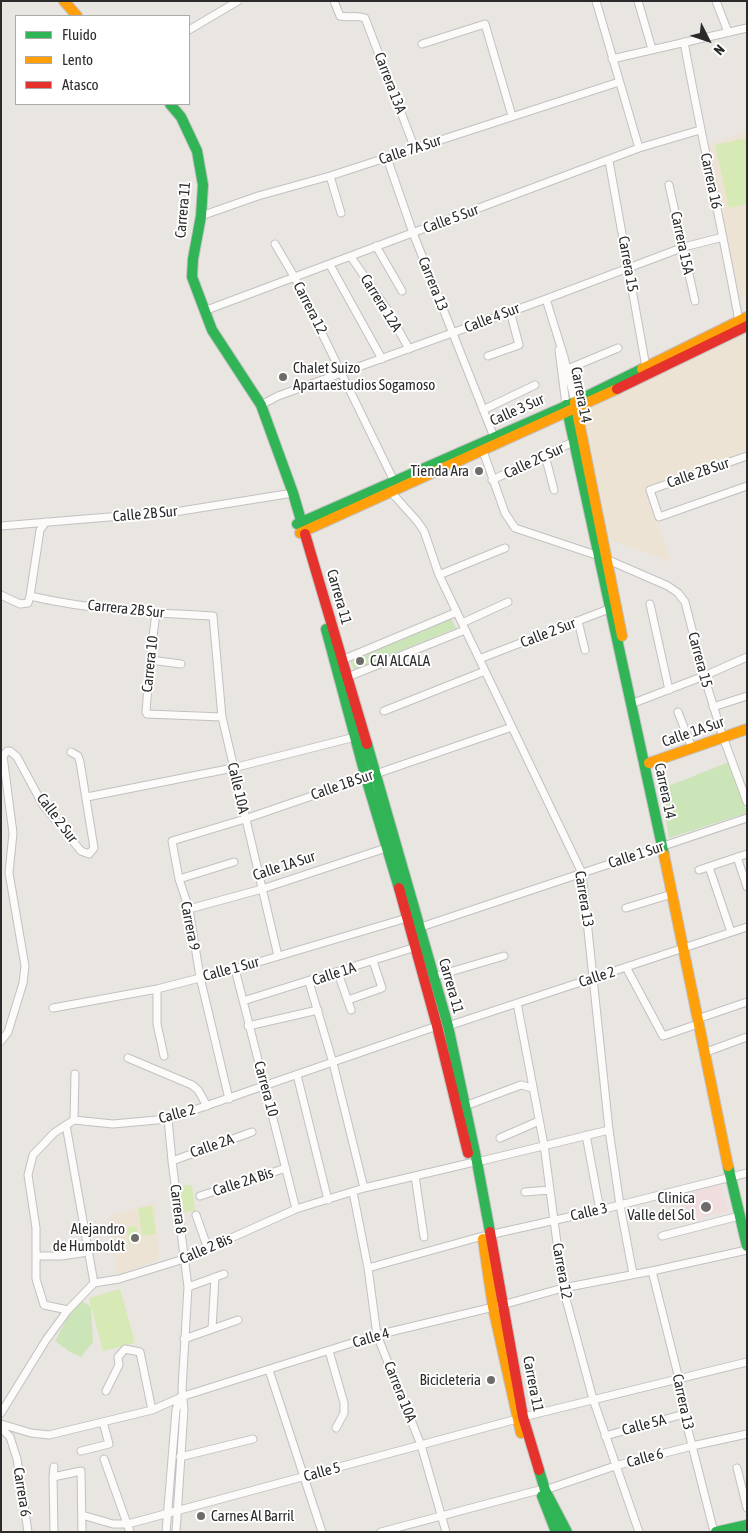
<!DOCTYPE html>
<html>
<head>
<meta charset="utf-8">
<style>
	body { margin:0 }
	#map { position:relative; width:748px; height:1533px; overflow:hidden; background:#e9e5e0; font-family:"Asap Condensed",sans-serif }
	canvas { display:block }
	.frame { position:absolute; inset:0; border:2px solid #2b2b2b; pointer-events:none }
	.legend { position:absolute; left:15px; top:15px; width:175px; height:90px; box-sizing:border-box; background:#fff; border:1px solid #aaa; margin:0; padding:6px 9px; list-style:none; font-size:15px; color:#2b2b2b }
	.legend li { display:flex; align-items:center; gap:10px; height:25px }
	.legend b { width:25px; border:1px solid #aaa }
	.north { position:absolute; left:683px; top:15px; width:50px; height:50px; -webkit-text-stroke:4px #fff; paint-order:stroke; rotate:131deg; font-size:14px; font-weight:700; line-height:20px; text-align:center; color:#2b2b2b }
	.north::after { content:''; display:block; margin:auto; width:18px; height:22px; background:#2b2b2b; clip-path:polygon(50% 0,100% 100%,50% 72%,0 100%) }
</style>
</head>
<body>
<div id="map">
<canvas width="748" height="1533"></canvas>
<div class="frame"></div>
<ul class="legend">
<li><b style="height:6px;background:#30b455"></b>Fluido</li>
<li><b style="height:6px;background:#ff9f0a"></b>Lento</li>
<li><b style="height:6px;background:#e5322d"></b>Atasco</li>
</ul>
<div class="north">N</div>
</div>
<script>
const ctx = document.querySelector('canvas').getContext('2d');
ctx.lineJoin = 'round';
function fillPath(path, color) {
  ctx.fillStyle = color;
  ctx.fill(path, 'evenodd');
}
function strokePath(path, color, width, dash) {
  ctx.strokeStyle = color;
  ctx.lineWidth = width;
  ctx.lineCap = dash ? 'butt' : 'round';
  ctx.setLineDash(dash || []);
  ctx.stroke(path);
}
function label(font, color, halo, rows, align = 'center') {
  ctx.font = font + ' "Asap Condensed",sans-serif';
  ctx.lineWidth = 4;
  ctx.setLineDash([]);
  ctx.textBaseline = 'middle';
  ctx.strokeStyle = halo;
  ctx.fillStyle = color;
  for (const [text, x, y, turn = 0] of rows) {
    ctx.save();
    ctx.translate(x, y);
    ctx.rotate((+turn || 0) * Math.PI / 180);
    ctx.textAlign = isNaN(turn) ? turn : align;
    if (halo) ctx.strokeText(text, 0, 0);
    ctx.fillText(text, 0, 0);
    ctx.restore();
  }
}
fillPath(new Path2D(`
	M747 131V296L739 299 709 145Z
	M747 331V451L646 488 671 562 608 539 581 410Z
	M155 1203 159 1260 117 1275 109 1216Z`), '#ece3d4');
fillPath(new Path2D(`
	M720 1185 728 1211 689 1221 681 1200 685 1199 684 1195Z`), '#efdedd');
fillPath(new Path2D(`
	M451 618 456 628 354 670 350 661Z
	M729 762 747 813 669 838 661 789Z
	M82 1301 91 1307 93 1342 81 1357 70 1352 55 1341 69 1315Z`), '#cce5b8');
fillPath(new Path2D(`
	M747 138V204L729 208 715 145Z
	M192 1185 195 1211 181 1212 178 1186Z
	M152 1206 156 1234 142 1236 138 1208Z
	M137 1226 139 1242 129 1244 127 1227Z
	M120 1289 135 1343 103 1351 89 1298Z`), '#d7e9b5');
const street = new Path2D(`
	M334 1 340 16C349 18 356 15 365 18L415 149
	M596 1 639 148
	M638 1 652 49
	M716 1 728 32
	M189 30 238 1
	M684 42C701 135 722 228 739 321
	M422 44 485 24 512 116
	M612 59 747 28
	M387 158 413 233 494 437
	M609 161 646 367
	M330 176 341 213
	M669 185 695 301
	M201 216 258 196 330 176 619 82
	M275 244 295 278 394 481
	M376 246 402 291
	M351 257 387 309 409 349
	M330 265 382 359
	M546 299 564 357 575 402
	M204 311 639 148 700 130
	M559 350 566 405
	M488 356 519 345 510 311
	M563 371 618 348
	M261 405 278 396 546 299 684 247 723 237
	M483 410 535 385
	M483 451 505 513 515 528 599 556 668 586 678 593 685 602 704 676 723 737 747 802
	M545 455 554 490
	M747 456 650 490 659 517 747 486
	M492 480 575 441
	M391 492 417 521 424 531 439 575 582 873 609 1130 620 1205 633 1274
	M1 526 181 511 293 493
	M439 575 505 548
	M1 595 20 604 28 603 30 596 40 530 46 522
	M30 596C90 610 152 613 213 616L222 717 278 956
	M650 604 669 690
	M156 613 150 660 146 712 147 714 222 717
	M578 621 585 650
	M462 623 508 602
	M479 659 614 607
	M150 660 181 664
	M342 660 457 612
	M345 678 465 630
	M631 704 704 676 747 657
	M713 707 747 696
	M384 711 485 671
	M678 712 692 748
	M87 797 233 768 355 737
	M737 857 747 887
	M709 867 731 932
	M699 870 747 854
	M179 879 234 862
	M626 908 672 894
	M189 909 262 889 386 848
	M418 928 747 818
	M626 967 663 1036 698 1024
	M235 969 296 1209
	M338 973 351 1010
	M433 977 504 956
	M309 982 333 1063 364 1188
	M157 989V1024L164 1056
	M348 1000 382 988 373 961
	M243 1001 419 946
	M517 1003 544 1145 563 1288 593 1399 639 1532
	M53 1008 157 989 235 969 407 918
	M703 1017 747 1002
	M248 1026 318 1010
	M448 1026 747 927
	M1 1041 8 1032 23 983 25 966 9 873 13 833 3 756 7 751H10L17 757 43 805 81 851 89 854 94 848 80 762 78 756 71 752
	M709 1051 747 1037
	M128 1058 192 1085 198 1090 207 1106
	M297 1075 328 1200
	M229 1099 200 977 189 909 179 879 172 841 245 819 512 727
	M465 1106 521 1085 533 1088
	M168 1119 172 1161 188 1287 182 1389 184 1409 176 1532
	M74 1120 75 1074
	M66 1125 94 1283
	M586 1135 600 1210
	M500 1138 539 1121
	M172 1161 252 1132
	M477 1162 609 1130
	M415 1176 424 1237
	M353 1192 368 1268 377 1335 421 1445 446 1532
	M525 1192 550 1190
	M200 1196 286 1168
	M196 1215 208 1249
	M489 1235 600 1210 747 1173
	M662 1236 739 1216
	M36 1256H61L88 1252
	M368 1268 483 1236
	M652 1271 679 1379 684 1414 714 1532
	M188 1287 224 1274
	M68 1310 44 1305 36 1279V1228L28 1175 33 1155 54 1133 74 1120 113 1124 168 1119 437 1026
	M212 1329 215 1277
	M184 1339 238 1320
	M329 1351 344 1403V1413L336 1428
	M269 1370 322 1532
	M106 1391 119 1365 118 1357 125 1349 140 1352 152 1410
	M1 1413 46 1340 68 1310 94 1283 119 1279 184 1259 296 1209 364 1188 470 1163
	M523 1417 747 1362
	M1 1424 31 1433 49 1435 152 1410 184 1396 377 1335 502 1305 563 1288 652 1271 747 1250
	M1 1428 10 1437 17 1459 28 1532
	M605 1436 684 1414
	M81 1451 109 1444 103 1422
	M180 1457 253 1439
	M104 1459 130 1532
	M737 1468 747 1508
	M53 1477 81 1471 82 1532
	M545 1490 615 1466 692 1446 747 1434
	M82 1515 113 1524H128L517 1419
	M54 1532 53 1477 54 1467
	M166 1532 176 1410 180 1397
	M381 1532 539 1490`);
const fast = new Path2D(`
	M170 104 181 117 197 151 203 185 201 216 193 259 192 277 212 330 261 405 293 493 305 534
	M566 405 664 855
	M297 524 575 402 642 369
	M326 629 366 778 399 888
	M367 744 448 1026 477 1162 490 1232
	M728 1166 747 1246
	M539 1470 545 1490 567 1532
	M542 1496 556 1532
	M716 1532 747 1525`);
const slow = new Path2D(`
	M64 1 77 16
	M642 369 747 317
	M575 402 622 636
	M300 533 617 389
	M649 763 747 729
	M664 855 728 1166
	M483 1239 493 1307 521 1433`);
const jam = new Path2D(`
	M617 389 747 326
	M305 534 367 744
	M399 888 437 1026 468 1153
	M490 1232 523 1417 539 1470`);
strokePath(street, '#c2c1c2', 9);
strokePath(fast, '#c2c1c2', 12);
strokePath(slow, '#c2c1c2', 12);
strokePath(jam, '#c2c1c2', 12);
strokePath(street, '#fcfbfa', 7);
strokePath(fast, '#30b455', 10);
strokePath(slow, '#ff9f0a', 10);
strokePath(jam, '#e5322d', 10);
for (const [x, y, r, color] of [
	[283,377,5,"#6e6c6a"],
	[479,471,5,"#6e6c6a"],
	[360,661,5,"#6e6c6a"],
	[706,1207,6,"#6e6c6a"],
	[135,1238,5,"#6e6c6a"],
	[491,1380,5,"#6e6c6a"],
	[201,1516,5,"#6e6c6a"]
]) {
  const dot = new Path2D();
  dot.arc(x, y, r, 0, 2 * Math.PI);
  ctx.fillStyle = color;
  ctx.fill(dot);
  strokePath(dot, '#fff', 2);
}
label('15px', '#2b2b2b', '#fff', [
	["Carrera 13A",390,83,69],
	["Calle 7A Sur",410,150,-18],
	["Carrera 16",711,181,78],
	["Carrera 11",183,210,-85],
	["Calle 5 Sur",451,219,-20],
	["Carrera 15A",682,243,78],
	["Carrera 15",628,264,80],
	["Carrera 13",433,284,68],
	["Carrera 12A",381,303,58],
	["Carrera 12",310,308,63],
	["Calle 4 Sur",492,318,-21],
	["Carrera 14",581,395,79],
	["Calle 3 Sur",517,410,-24],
	["Calle 2C Sur",534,461,-25],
	["Calle 2B Sur",698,473,-19],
	["Calle 2B Sur",145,514,-5],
	["Carrera 11",339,597,74],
	["Carrera 2B Sur",126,609,6],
	["Calle 2 Sur",548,633,-21],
	["Carrera 15",700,660,75],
	["Carrera 10",150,664,-84],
	["Calle 1A Sur",693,732,-19],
	["Calle 1B Sur",342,785,-19],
	["Calle 10A",238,788,77],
	["Carrera 14",665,791,78],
	["Calle 2 Sur",57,818,53],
	["Calle 1 Sur",636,855,-18],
	["Calle 1A Sur",284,866,-18],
	["Carrera 13",584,899,81],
	["Carrera 9",190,926,79],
	["Calle 1 Sur",231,969,-15],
	["Calle 1A",334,974,-18],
	["Calle 2",597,977,-18],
	["Carrera 11",451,986,74],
	["Carrera 10",266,1089,75],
	["Calle 2",177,1114,-15],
	["Calle 2A",212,1146,-19],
	["Calle 2A Bis",243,1182,-18],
	["Carrera 8",178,1209,83],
	["Calle 3",589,1212,-13],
	["Calle 2 Bis",206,1249,-23],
	["Carrera 12",562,1271,80],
	["Calle 4",371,1338,-16],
	["Carrera 11",533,1384,79],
	["Carrera 10A",400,1392,68],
	["Carrera 13",683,1402,78],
	["Calle 5A",644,1425,-15],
	["Calle 6",645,1458,-15],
	["Calle 5",322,1472,-15],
	["Carrera 6",22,1492,81]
]);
label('15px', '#2b2b2b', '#fff', [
	["Chalet Suizo",293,368,"left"],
	["Apartaestudios Sogamoso",293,385,"left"],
	["Tienda Ara",469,471],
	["CAI ALCALA",370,661,"left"],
	["Clinica",695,1198],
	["Valle del Sol",695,1215],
	["Alejandro",125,1229],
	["de Humboldt",125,1246],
	["Bicicleteria",481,1380],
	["Carnes Al Barril",211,1516,"left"]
], 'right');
</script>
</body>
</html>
